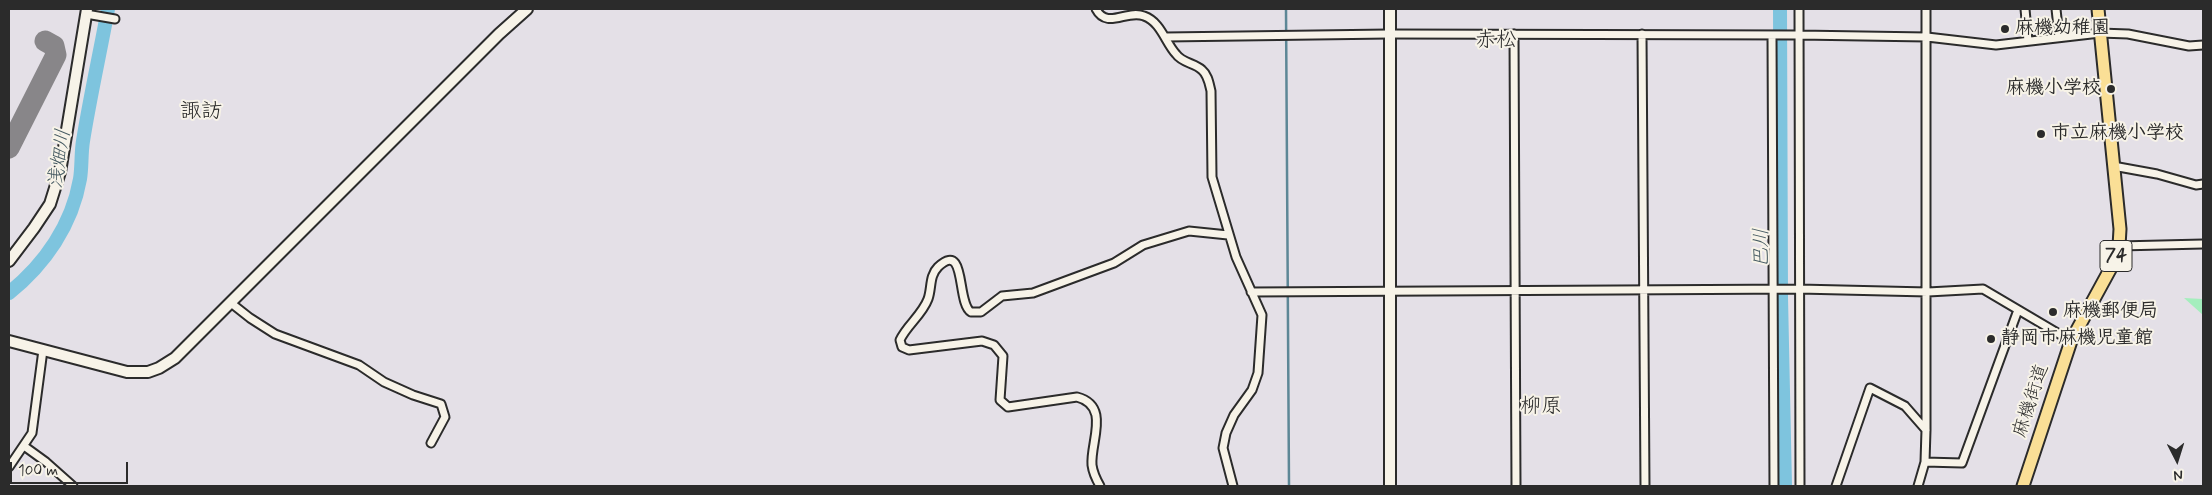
<!DOCTYPE html>
<html>
<head>
<meta charset="utf-8">
<style>
	body { margin:0 }
	#map { position:relative; width:2212px; height:495px; overflow:hidden; background:#e4e0e7; font-family:Mynerve,sans-serif }
	canvas { display:block }
	.frame { position:absolute; inset:0; border:10px solid #2b2b2b; pointer-events:none }
	.north { position:absolute; left:2152px; top:435px; width:50px; height:50px; -webkit-text-stroke:4px #f7f3e8; paint-order:stroke; rotate:175deg; font-size:14px; font-weight:700; line-height:20px; text-align:center; color:#2b2b2b }
	.north::after { content:''; display:block; margin:auto; width:18px; height:22px; background:#2b2b2b; clip-path:polygon(50% 0,100% 100%,50% 72%,0 100%) }
	.scale { position:absolute; left:10px; top:462px; width:118px; height:22px; box-sizing:border-box; border:2px solid #2b2b2b; border-top:0; padding-left:6px; font-size:15px; line-height:18px; white-space:nowrap; color:#2b2b2b; -webkit-text-stroke:4px #f7f3e8; paint-order:stroke }
</style>
</head>
<body>
<div id="map">
<canvas width="2212" height="495"></canvas>
<div class="frame"></div>
<div class="north">N</div>
<div class="scale">100 m</div>
</div>
<script>
const ctx = document.querySelector('canvas').getContext('2d');
ctx.lineJoin = 'round';
function fillPath(path, color) {
  ctx.fillStyle = color;
  ctx.fill(path, 'evenodd');
}
function strokePath(path, color, width, dash) {
  ctx.strokeStyle = color;
  ctx.lineWidth = width;
  ctx.lineCap = dash ? 'butt' : 'round';
  ctx.setLineDash(dash || []);
  ctx.stroke(path);
}
function label(font, color, halo, rows, align = 'center') {
  ctx.font = font + ' Mynerve,"Klee One",sans-serif';
  ctx.lineWidth = 4;
  ctx.setLineDash([]);
  ctx.textBaseline = 'middle';
  ctx.strokeStyle = halo;
  ctx.fillStyle = color;
  for (const [text, x, y, turn = 0] of rows) {
    ctx.save();
    ctx.translate(x, y);
    ctx.rotate((+turn || 0) * Math.PI / 180);
    ctx.textAlign = isNaN(turn) ? turn : align;
    if (halo) ctx.strokeText(text, 0, 0);
    ctx.fillText(text, 0, 0);
    ctx.restore();
  }
}
fillPath(new Path2D(`
	M2184 298 2203 299V315Z`), '#a4eebd');
strokePath(new Path2D(`
	M1286 9 1289 486`), '#5d8796', 2.5);
strokePath(new Path2D(`
	M1780 9 1781 297 1785 486
	M9 293C45 264 72 225 80 179 82 167 81 153 83 141 90 97 100 53 108 9`), '#7ec4de', 14);
strokePath(new Path2D(`
	M9 148 56 55 54 46 45 41`), '#888689', 21);
const street = new Path2D(`
	M1096 9C1107 30 1127 9 1144 16 1161 22 1165 42 1176 54 1182 63 1195 63 1202 70 1208 75 1209 83 1211 91L1212 177 1236 257 1262 315 1258 373 1252 390 1234 415 1226 433 1223 448 1233 486
	M1799 9 1800 486
	M2025 9 2028 41
	M2056 9 2059 37
	M86 14 115 19
	M1514 34 1516 486
	M1642 34 1645 486
	M1772 35 1774 486
	M1166 37 1389 34 1799 35 1927 37 1996 45 2100 33 2128 34 2189 46 2203 45
	M2113 166 2157 174 2196 185 2203 184
	M2119 246 2203 244
	M1251 292 1799 289 1928 292 1983 289 2071 341
	M231 303 250 318 275 334 359 365 384 382 413 395 441 404 445 417 431 443
	M24 446 46 462 73 486
	M1925 462 1962 463 2018 310
	M9 467 32 433 43 350
	M1100 486C1096 479 1093 473 1092 465 1090 442 1111 406 1077 397L1008 407 1000 400 1003 356 994 345 982 341 909 350 902 347 900 340C907 325 922 315 928 299 932 288 929 276 938 267 967 240 956 303 971 312H981L1002 296 1033 293 1114 263 1143 245 1189 231 1228 235
	M1836 486 1870 388 1905 406 1926 430
	M1918 486 1925 462 1926 430V9`);
const secondary = new Path2D(`
	M9 261 34 228 50 204 60 172 87 9
	M9 341 127 372H148L159 368 175 358 499 34 527 9
	M1390 486V9`);
const primary = new Path2D(`
	M2023 486 2071 341 2113 264 2119 246 2120 229 2098 9`);
strokePath(street, '#2b2b2b', 11);
strokePath(secondary, '#2b2b2b', 14);
strokePath(primary, '#2b2b2b', 15);
strokePath(street, '#f7f3e8', 7);
strokePath(secondary, '#f7f3e8', 10);
strokePath(primary, '#fadf96', 11);
for (const [x, y, r, color] of [
	[2005,29,5,"#2b2b2b"],
	[2111,89,5,"#2b2b2b"],
	[2041,134,5,"#2b2b2b"],
	[2053,312,5,"#2b2b2b"],
	[1991,339,5,"#2b2b2b"]
]) {
  const dot = new Path2D();
  dot.arc(x, y, r, 0, 2 * Math.PI);
  ctx.fillStyle = color;
  ctx.fill(dot);
  strokePath(dot, '#f7f3e8', 2);
}
for (const [x, y, w] of [
	[2116,256,32]
]) {
  const box = new Path2D();
  box.roundRect(x - w / 2, y - 15.5, w, 31, 4);
  ctx.fillStyle = '#f7f3e8';
  ctx.fill(box);
  strokePath(box, '#2b2b2b', 1);
}
label('bold 18px', '#2b2b2b', null, [
	["74",2116,256]
]);
label('bold 19px', '#2b2b2b', '#f7f3e8', [
	["麻機幼稚園",2015,29],
	["麻機小学校",2101,89,"right"],
	["市立麻機小学校",2051,134],
	["麻機郵便局",2063,312],
	["静岡市麻機児童館",2001,339]
], 'left');
label('19px', '#2b2b2b', '#f7f3e8', [
	["麻機街道",2032,401,-72]
]);
label('italic 20px', '#445961', '#f7f3e8', [
	["浅畑川",61,159,-82],
	["巴川",1763,248,-90]
]);
label('21px', '#2b2b2b', '#f7f3e8', [
	["赤松",1496,42],
	["諏訪",201,113],
	["柳原",1541,408]
]);
</script>
</body>
</html>
